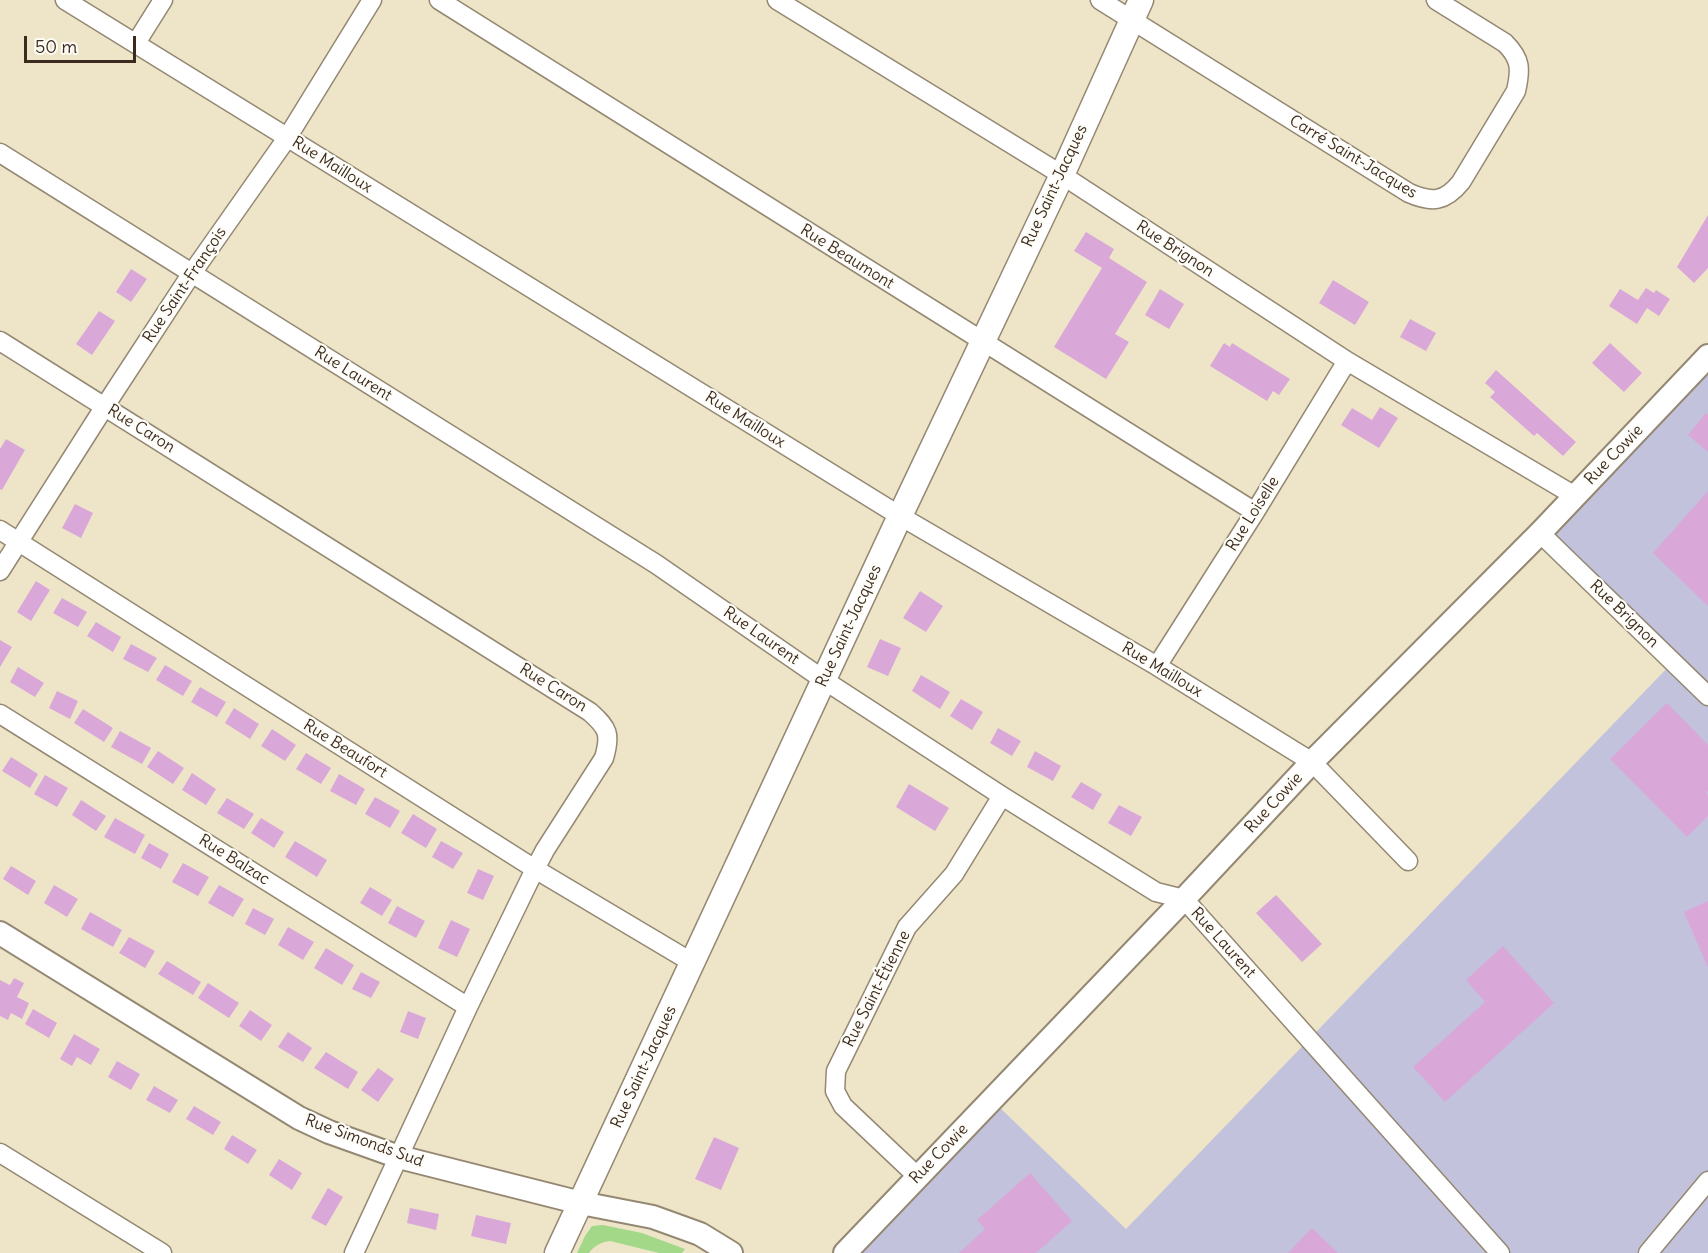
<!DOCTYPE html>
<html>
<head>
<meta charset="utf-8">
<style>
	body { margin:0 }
	#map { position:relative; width:1708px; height:1253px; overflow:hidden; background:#eee5c8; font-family:Delius,sans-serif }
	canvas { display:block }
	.scale { position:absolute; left:24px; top:36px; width:112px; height:27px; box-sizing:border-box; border:3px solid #3b2a1e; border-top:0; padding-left:8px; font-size:18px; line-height:21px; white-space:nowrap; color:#3b2a1e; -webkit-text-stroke:4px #fdfcf7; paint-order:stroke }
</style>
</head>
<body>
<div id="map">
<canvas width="1708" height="1253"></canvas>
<div class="scale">50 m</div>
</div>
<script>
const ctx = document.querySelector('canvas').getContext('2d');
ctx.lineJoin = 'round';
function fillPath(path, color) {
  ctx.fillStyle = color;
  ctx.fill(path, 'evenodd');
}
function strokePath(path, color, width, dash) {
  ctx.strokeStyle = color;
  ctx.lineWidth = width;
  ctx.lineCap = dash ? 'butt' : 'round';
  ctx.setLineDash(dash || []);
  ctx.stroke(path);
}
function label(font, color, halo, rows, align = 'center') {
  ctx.font = font + ' Delius,sans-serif';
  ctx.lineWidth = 4.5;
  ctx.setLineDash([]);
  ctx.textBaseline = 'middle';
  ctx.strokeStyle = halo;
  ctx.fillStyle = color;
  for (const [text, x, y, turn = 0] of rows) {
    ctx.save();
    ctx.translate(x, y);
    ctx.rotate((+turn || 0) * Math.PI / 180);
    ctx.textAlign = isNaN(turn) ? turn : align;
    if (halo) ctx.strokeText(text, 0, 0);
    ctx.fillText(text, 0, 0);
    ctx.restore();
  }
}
fillPath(new Path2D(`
	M1708 356V1253H858L998 1106 1126 1229 1673 662 1540 533Z`), '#c2c2dc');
fillPath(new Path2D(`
	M603 1225 642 1233 685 1249 682 1253H659L610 1241C601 1242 594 1246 589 1253H577L585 1236 592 1226Z`), '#a3d889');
fillPath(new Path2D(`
	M1708 215V268L1694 283 1677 267Z
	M1086 232 1114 249 1109 258 1147 282 1115 334 1129 342 1106 379 1054 347 1102 268 1074 251Z
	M131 269 147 279 131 302 116 292Z
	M1333 280 1369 302 1355 325 1319 303Z
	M1646 288 1654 293 1656 290 1670 299 1659 316 1647 308 1637 324 1609 306 1620 289 1638 300Z
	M1160 289 1184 304 1169 329 1145 315Z
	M99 311 115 321 92 355 76 344Z
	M1410 319 1436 333 1426 351 1400 337Z
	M1224 343 1230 347 1232 343 1290 379 1279 395 1273 391 1267 401 1210 366Z
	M1610 343 1642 373 1624 392 1592 363Z
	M1496 370 1576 442 1563 456 1537 433 1534 436 1490 397 1495 392 1485 383Z
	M1380 407 1398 418 1379 448 1341 425 1352 408 1372 420Z
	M1706 413 1708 414V452L1688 435Z
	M6 439 25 450 2 490 0 489V449Z
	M1708 491V606L1653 553Z
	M75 504 93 513 81 538 62 528Z
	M36 581 50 590 31 621 17 612Z
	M920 591 943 606 926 632 903 618Z
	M62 598 87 612 78 627 53 613Z
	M96 622 121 637 113 652 87 636Z
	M880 639 901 648 888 676 867 667Z
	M0 640 12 647 0 667Z
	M131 644 157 658 148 672 123 659Z
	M165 665 192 681 183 696 156 680Z
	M18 667 44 683 35 697 10 682Z
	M921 675 950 692 940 709 912 691Z
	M200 687 226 702 217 717 191 702Z
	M57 691 78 701 70 719 49 708Z
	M961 699 983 712 972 730 950 716Z
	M1667 703 1708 745V791L1706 793 1708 796V816L1687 837 1610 759Z
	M234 708 259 724 250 739 225 723Z
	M83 709 113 728 104 742 74 723Z
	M998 728 1021 741 1012 756 990 743Z
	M272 729 296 745 285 761 261 746Z
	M120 731 151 748 142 764 111 747Z
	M158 751 184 768 173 784 147 767Z
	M1035 751 1061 766 1053 781 1027 767Z
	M306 753 331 768 321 784 296 769Z
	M11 757 38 774 30 788 2 771Z
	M192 773 216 789 206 805 182 790Z
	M339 774 365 789 356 805 330 791Z
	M45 775 68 788 57 807 34 794Z
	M1081 782 1102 794 1093 810 1071 797Z
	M909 784 949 808 935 831 896 807Z
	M375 797 400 811 390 828 365 814Z
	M227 798 254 814 244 829 217 813Z
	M81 800 106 816 96 831 72 815Z
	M1119 805 1142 817 1131 836 1108 823Z
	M413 814 437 829 426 848 401 833Z
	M115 818 145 835 135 854 104 837Z
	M261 818 284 832 274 848 251 833Z
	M295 841 327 860 317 877 285 857Z
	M441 841 463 853 453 869 432 857Z
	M149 843 169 854 161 869 141 858Z
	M183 863 209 877 198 896 172 882Z
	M11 866 36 881 28 895 3 879Z
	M478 869 494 876 483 900 467 893Z
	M54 885 78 899 67 917 44 903Z
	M219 885 244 899 233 917 208 903Z
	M370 887 392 900 382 916 360 903Z
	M1276 895 1322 944 1302 962 1256 913Z
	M1708 901V968L1684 912Z
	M397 906 425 921 416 938 388 923Z
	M253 908 274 919 265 935 245 924Z
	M90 912 122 930 113 947 81 929Z
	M451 920 470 929 457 957 438 948Z
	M288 927 314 942 303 960 278 945Z
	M129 937 155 951 145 968 119 953Z
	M1503 946 1554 1003 1445 1102 1413 1067 1485 1002 1466 980Z
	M326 948 354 965 342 985 314 968Z
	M167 961 201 982 193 995 158 974Z
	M361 972 380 982 371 998 352 989Z
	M14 978 24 983 17 997 29 1003 22 1019 11 1013 8 1020 0 1016V980L10 985Z
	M208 983 239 1003 229 1018 198 998Z
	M33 1009 57 1023 49 1038 25 1024Z
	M250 1010 272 1025 261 1041 239 1026Z
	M408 1011 426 1018 418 1039 400 1032Z
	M288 1032 312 1048 303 1062 278 1047Z
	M74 1034 100 1049 91 1065 77 1057 72 1066 60 1059Z
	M326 1052 358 1072 348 1089 314 1068Z
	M117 1061 140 1074 131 1090 108 1077Z
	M378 1068 394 1079 378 1102 361 1090Z
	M154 1086 178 1100 170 1113 146 1100Z
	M194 1106 221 1122 213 1135 186 1119Z
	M232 1135 257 1150 248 1164 224 1149Z
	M714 1137 739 1148 721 1190 695 1179Z
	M279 1159 302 1173 292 1190 269 1175Z
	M1030 1173 1072 1221 1036 1253H959L985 1229 977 1220Z
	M328 1188 343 1197 326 1226 311 1218Z
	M410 1208 439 1214 436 1230 407 1223Z
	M476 1215 511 1223 506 1244 471 1236Z
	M1312 1228 1338 1253H1288Z`), '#d9a8d9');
const minor = new Path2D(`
	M65 0 900 516 1157 666 1312 762 1408 861
	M439 0 1255 512
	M777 0 1062 175 1347 361 1575 496
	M1100 0 1409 193C1432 203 1445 202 1461 182L1516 91C1521 69 1521 59 1505 43L1436 0
	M136 43 163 0
	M0 153 656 564 824 680 1002 796 1156 892 1184 899 1500 1253
	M0 341 590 712C608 728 611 734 604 758L545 850 535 869 468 1007 354 1253
	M0 530 535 869 693 963
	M1540 533 1708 696
	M0 571 105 406 192 273 287 138 372 0
	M1157 666 1255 512 1347 361
	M0 714 468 1007
	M0 1153 162 1253
	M917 1176 843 1106 835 1091 836 1071 907 927 954 874 1002 796
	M1648 1253 1708 1181`);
const tertiary = new Path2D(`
	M0 933 299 1118 329 1132 399 1157 581 1203 653 1217 700 1234 731 1253
	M845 1253 1184 899 1312 762 1540 533 1708 356`);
const secondary = new Path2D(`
	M557 1253 900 516 1062 175 1141 0`);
strokePath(minor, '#948873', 21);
strokePath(tertiary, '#948873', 26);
strokePath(secondary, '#948873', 27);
strokePath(minor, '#fff', 18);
strokePath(tertiary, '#fff', 22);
strokePath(secondary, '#fff', 24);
label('16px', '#3b2a1e', '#fdfcf7', [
	["Carré Saint-Jacques",1353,157,31],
	["Rue Mailloux",332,165,32],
	["Rue Saint-Jacques",1055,186,-65],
	["Rue Brignon",1175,249,33],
	["Rue Beaumont",847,257,32],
	["Rue Saint-François",185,285,-56],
	["Rue Laurent",353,374,32],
	["Rue Mailloux",745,420,32],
	["Rue Caron",141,429,32],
	["Rue Cowie",1614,455,-46],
	["Rue Loiselle",1253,514,-58],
	["Rue Brignon",1624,614,44],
	["Rue Saint-Jacques",849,626,-65],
	["Rue Laurent",761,636,35],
	["Rue Mailloux",1162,670,31],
	["Rue Caron",553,688,32],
	["Rue Beaufort",345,749,32],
	["Rue Cowie",1274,803,-47],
	["Rue Balzac",234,860,32],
	["Rue Laurent",1223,943,48],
	["Rue Saint-Étienne",877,989,-63],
	["Rue Saint-Jacques",644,1067,-65],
	["Rue Simonds Sud",364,1141,20],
	["Rue Cowie",939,1154,-46]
]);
</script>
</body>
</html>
